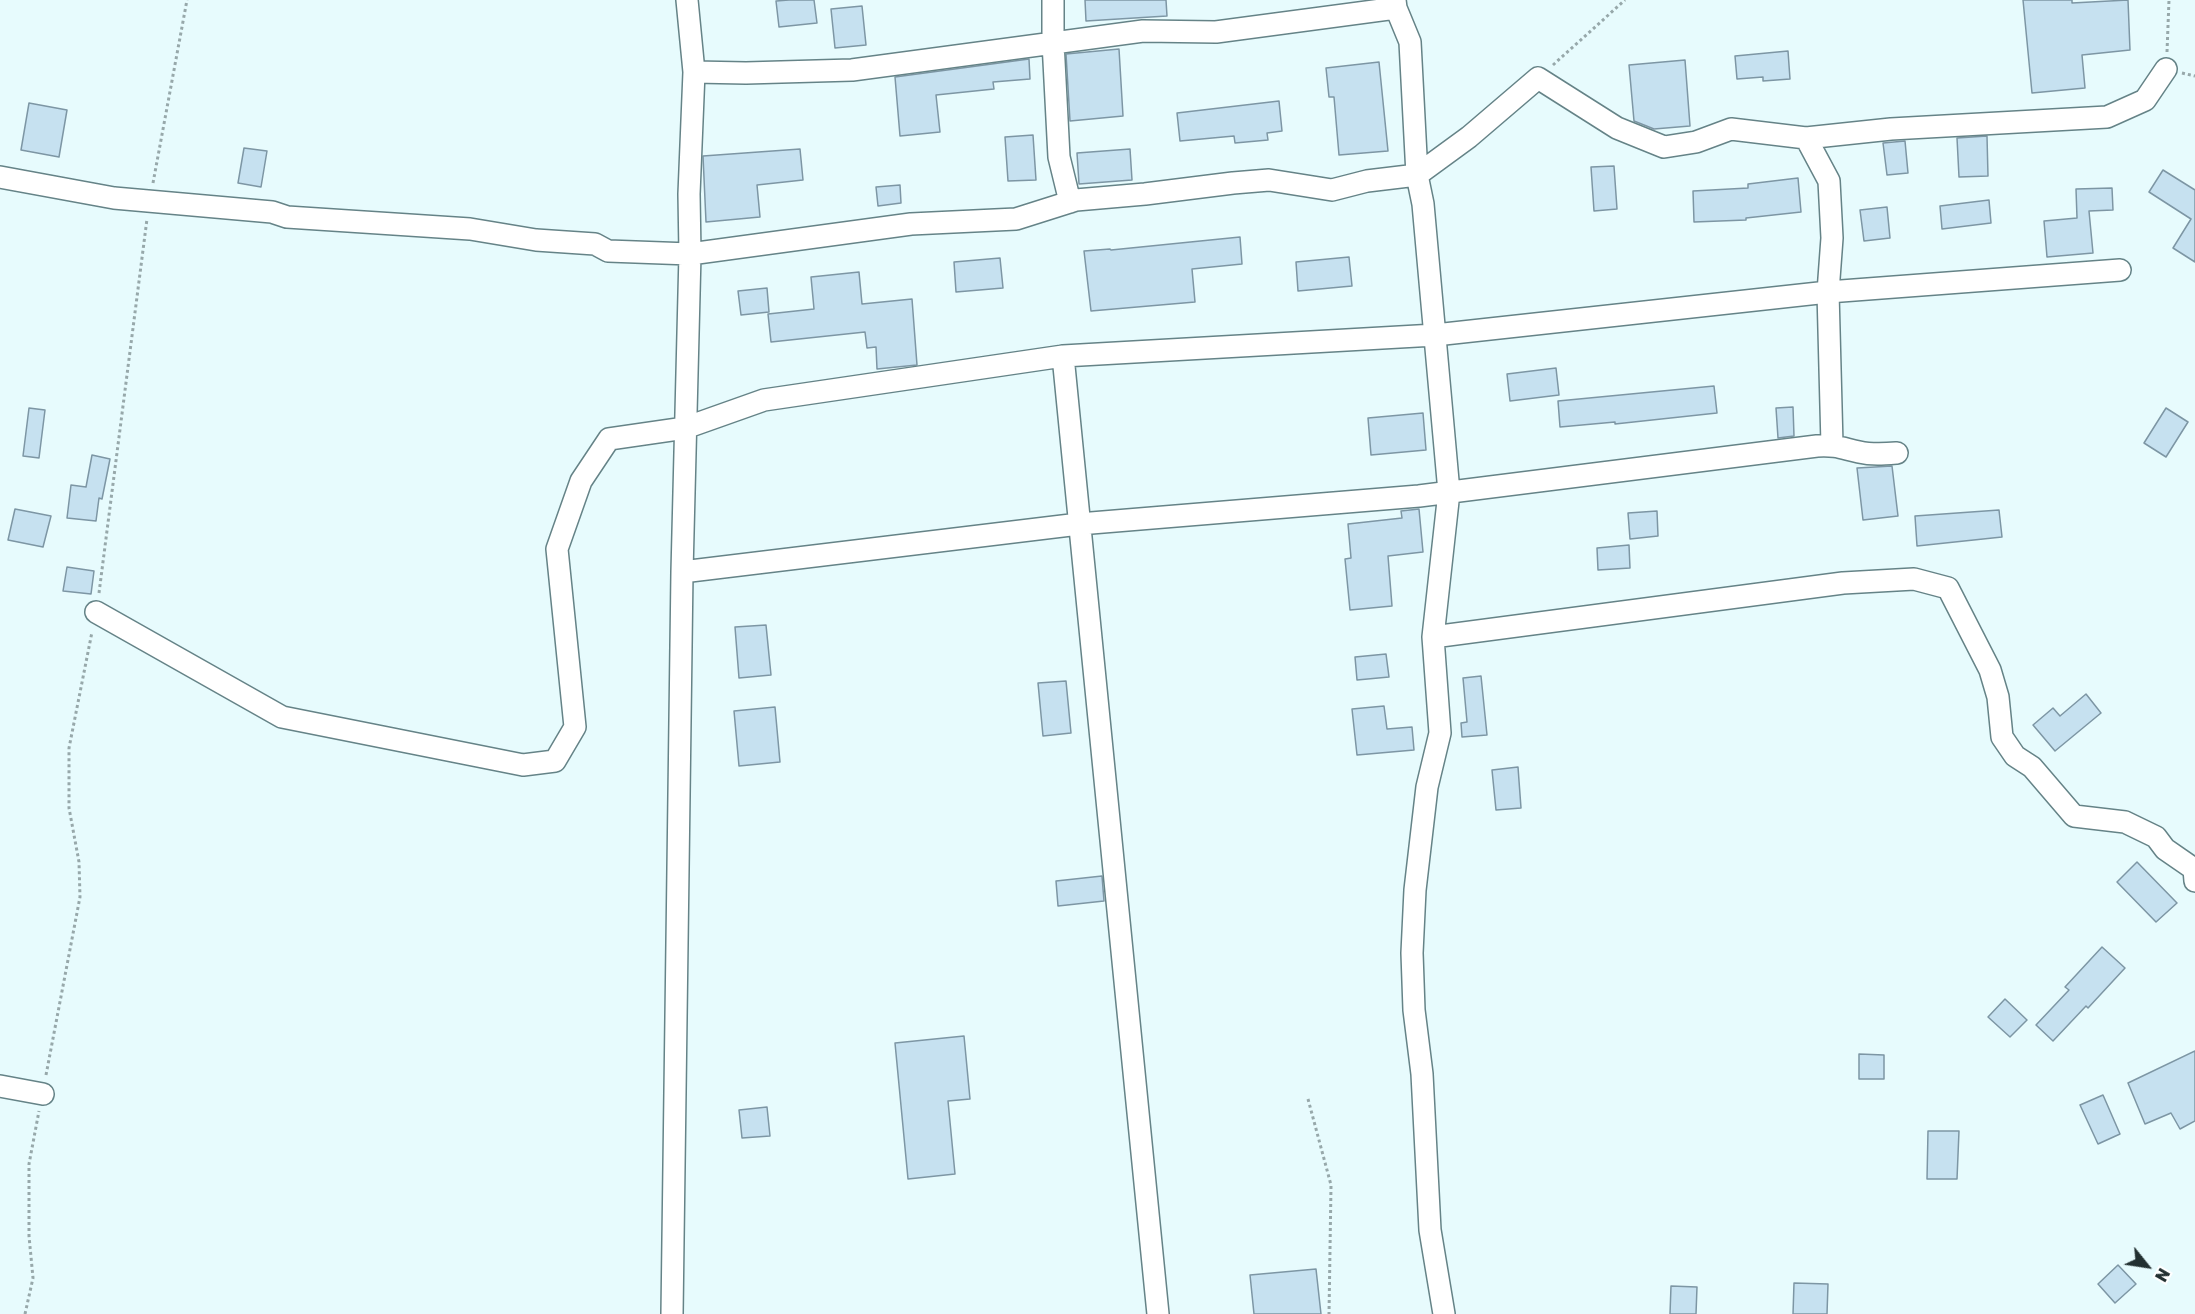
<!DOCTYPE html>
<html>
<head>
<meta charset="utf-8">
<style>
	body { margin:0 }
	#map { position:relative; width:2195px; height:1314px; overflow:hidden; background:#e7fbfd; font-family:"Golos Text",sans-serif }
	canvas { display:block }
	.north { position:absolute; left:2117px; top:1236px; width:60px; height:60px; -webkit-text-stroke:4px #fff; paint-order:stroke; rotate:120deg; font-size:16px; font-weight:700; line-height:24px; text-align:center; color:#233031 }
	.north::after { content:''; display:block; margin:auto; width:21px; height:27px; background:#233031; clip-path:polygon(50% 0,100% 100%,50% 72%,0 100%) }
</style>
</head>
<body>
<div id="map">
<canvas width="2195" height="1314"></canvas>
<div class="north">N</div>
</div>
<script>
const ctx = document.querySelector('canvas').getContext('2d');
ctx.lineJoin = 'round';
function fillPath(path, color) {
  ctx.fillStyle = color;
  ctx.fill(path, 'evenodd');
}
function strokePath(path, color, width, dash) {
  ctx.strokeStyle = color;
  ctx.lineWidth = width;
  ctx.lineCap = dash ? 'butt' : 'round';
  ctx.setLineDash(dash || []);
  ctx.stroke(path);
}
const building = new Path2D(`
	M789 0H814L817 23 779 27 776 1Z
	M1085 0H1166L1167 16 1086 21Z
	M2023 0H2072V3L2128 0 2130 50 2082 55 2085 88 2032 93Z
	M862 6 866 45 835 48 831 9Z
	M1119 49 1123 116 1070 121 1066 54Z
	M1788 51 1790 79 1763 81V77L1737 79 1735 56Z
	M1029 59 1030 79 993 82 994 89 936 95 940 132 900 136 895 77Z
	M1685 60 1690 126 1654 129 1634 121 1629 65Z
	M1379 62 1388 151 1339 155 1334 97H1329L1326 68Z
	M1279 101 1282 131 1267 133 1268 140 1235 143 1234 136 1180 141 1177 113Z
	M29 103 67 110 59 157 21 150Z
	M1033 135 1036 180 1008 181 1005 137Z
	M1987 136 1988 176 1959 177 1957 138Z
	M1905 141 1908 173 1887 175 1883 143Z
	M244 148 267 151 261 187 238 183Z
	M800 149 803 180 757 185 760 217 706 222 703 156Z
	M1130 149 1132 180 1079 184 1077 153Z
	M1614 166 1617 209 1594 211 1591 167Z
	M2163 170 2195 190V262L2173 248 2191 219 2149 192Z
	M1798 178 1801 212 1746 218V220L1694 222 1693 191 1748 188V184Z
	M900 185 901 203 878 206 876 187Z
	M2112 188 2113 210 2089 211 2093 253 2047 257 2044 221 2077 218 2076 189Z
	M1989 200 1991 223 1942 229 1940 206Z
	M1887 207 1890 238 1864 241 1860 210Z
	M1240 237 1242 264 1192 269 1195 302 1091 311 1084 251 1110 249 1111 250Z
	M1349 257 1352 286 1298 291 1296 262Z
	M1000 258 1003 288 956 292 954 262Z
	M859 272 862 304 912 299 917 365 877 369 876 347 867 348 865 332 771 342 768 314 814 309 811 277Z
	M767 288 769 312 741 315 738 291Z
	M1556 368 1559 395 1510 401 1507 374Z
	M1714 386 1717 413 1615 424V422L1560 427 1558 401Z
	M1793 407 1794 436 1778 438 1776 408Z
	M29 408 45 410 39 458 23 456Z
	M2166 408 2188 422 2166 457 2144 443Z
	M1423 413 1426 450 1371 455 1368 418Z
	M92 455 110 459 102 499 99 498 96 521 67 518 71 485 86 487Z
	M1892 466 1898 516 1863 520 1857 468Z
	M15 509 51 516 43 547 8 540Z
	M1419 509 1423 552 1388 556 1392 606 1350 610 1345 559 1351 558 1348 524 1402 518 1401 511Z
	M1999 510 2002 537 1917 546 1915 516Z
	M1657 511 1658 536 1630 539 1628 513Z
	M1629 545 1630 568 1598 570 1597 548Z
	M67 567 94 571 91 594 63 591Z
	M766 625 771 675 739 678 735 627Z
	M1386 654 1389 677 1357 680 1355 657Z
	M1481 676 1487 735 1462 737 1461 723 1467 722 1463 678Z
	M1066 681 1071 733 1043 736 1038 683Z
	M2086 694 2101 713 2055 751 2033 725 2053 708 2060 716Z
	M1384 706 1387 729 1412 727 1414 750 1357 755 1352 709Z
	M775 707 780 762 739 766 734 711Z
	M1518 767 1521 808 1496 810 1492 770Z
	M2137 862 2177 903 2156 922 2117 882Z
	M1102 876 1104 901 1058 906 1056 881Z
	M2102 947 2125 968 2088 1008 2086 1006 2053 1041 2036 1025 2069 990 2065 987Z
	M2005 999 2027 1020 2010 1037 1988 1017Z
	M964 1036 970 1099 948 1101 955 1174 908 1179 895 1043Z
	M2195 1051V1121L2180 1129 2171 1113 2145 1124 2128 1083Z
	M1859 1054 1884 1055V1079H1859Z
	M2103 1095 2120 1134 2098 1144 2080 1105Z
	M767 1107 770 1136 742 1138 739 1110Z
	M1928 1131H1959L1957 1179H1927Z
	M2118 1265 2136 1284 2115 1303 2098 1284Z
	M1316 1269 1321 1314H1254L1250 1275Z
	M1794 1283 1828 1284 1827 1314H1793Z
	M1671 1286 1697 1287 1696 1314H1670Z`);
fillPath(building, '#c6e1f0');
strokePath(building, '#7d96a4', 1.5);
const minor = new Path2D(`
	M1053 0V42L1059 157 1070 202
	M1395 0 1396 8 1410 42 1417 175 1423 204 1449 492 1433 637 1440 733 1427 787 1415 890 1412 953 1414 1010 1422 1074 1430 1230 1444 1314
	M694 72 746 73 852 70 1143 31 1216 32 1396 8
	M1806 138 1829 181 1832 238 1828 292 1832 445
	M0 177 114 198 272 212 287 217 470 229 536 240 595 244 608 251 690 254 911 224 1016 219 1076 200 1145 194 1233 183 1269 180 1332 190 1367 181 1417 175 1469 137 1538 78 1617 128 1664 147 1696 142 1731 129 1806 138 1891 129 2107 117 2145 100 2166 69
	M1063 356 1158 1314
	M682 572 1079 524 1419 496 1817 446C1837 445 1841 448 1859 452 1872 455 1884 454 1897 453
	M96 612 282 717 523 765 555 761 575 727 557 549 581 481 609 439 685 428 764 400 1063 356 1435 335 1828 292 2120 270
	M1433 637 1843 583 1914 579 1948 588 1990 670 1998 697 2002 737 2015 756 2032 767 2074 816 2125 822 2156 837 2165 849 2194 869 2195 881
	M0 1086 43 1094
	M672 1314 682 572 690 254 689 194 694 72 687 0`);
strokePath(minor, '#658387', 24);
strokePath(new Path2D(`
	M2167 52 2169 0
	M1553 65 1625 0
	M2182 73 2195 76
	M153 183 187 0
	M99 593 147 219
	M46 1075 80 897 79 862 69 808V748L92 632
	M1308 1099 1331 1185 1329 1314
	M25 1314 33 1278 29 1236V1164L39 1111`), '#97a8aa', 3, [3, 3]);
strokePath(minor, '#fff', 21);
</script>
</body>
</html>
